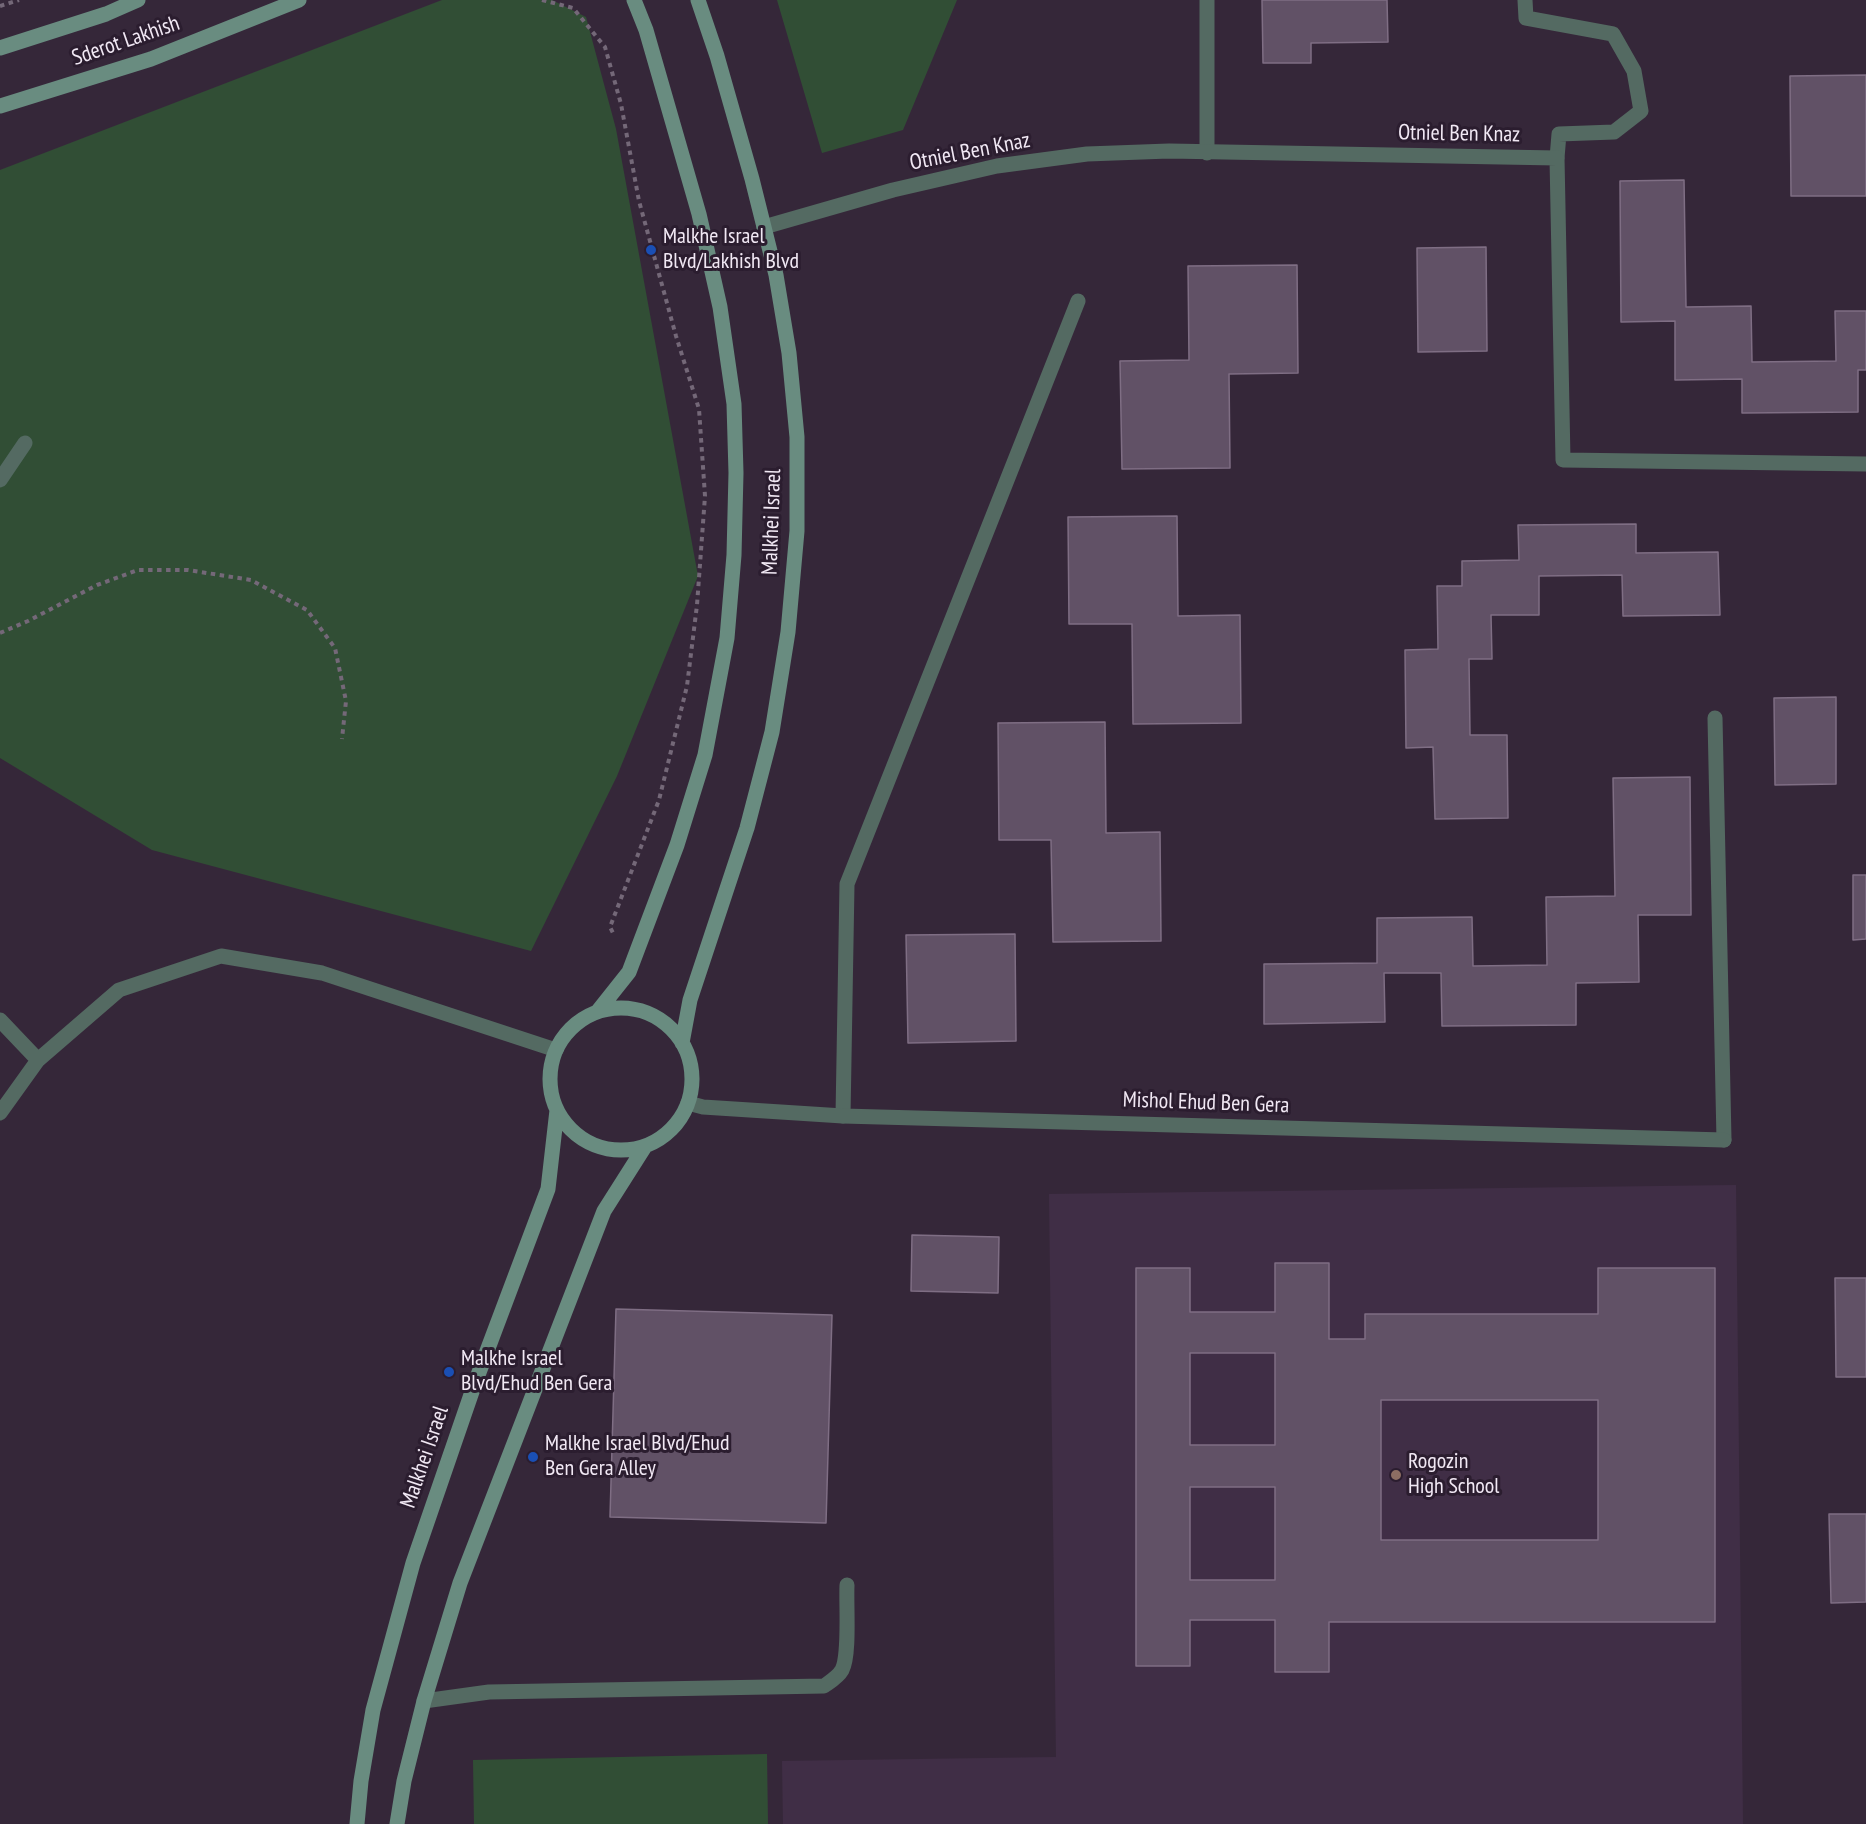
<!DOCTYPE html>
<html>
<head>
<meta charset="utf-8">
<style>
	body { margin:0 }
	canvas { display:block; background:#352739 }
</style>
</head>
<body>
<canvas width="1866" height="1824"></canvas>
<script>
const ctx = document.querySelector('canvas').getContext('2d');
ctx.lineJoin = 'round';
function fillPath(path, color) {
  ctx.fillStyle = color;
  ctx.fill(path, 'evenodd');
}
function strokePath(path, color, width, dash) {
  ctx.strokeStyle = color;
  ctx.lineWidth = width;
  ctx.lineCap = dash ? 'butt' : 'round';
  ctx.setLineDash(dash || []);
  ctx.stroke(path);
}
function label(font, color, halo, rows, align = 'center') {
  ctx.font = font + ' "PT Sans Narrow",sans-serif';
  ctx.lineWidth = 6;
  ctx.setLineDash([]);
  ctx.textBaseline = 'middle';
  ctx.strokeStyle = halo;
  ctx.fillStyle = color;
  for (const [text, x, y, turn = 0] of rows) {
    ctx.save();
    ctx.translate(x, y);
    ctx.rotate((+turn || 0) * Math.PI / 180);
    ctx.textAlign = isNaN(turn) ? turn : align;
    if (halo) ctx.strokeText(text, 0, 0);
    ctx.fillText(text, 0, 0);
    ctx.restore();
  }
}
fillPath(new Path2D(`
	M1736 1185 1743 1824H783L782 1761 1056 1757 1049 1194Z`), '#402e46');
fillPath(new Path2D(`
	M442 0H552L586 17 616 129 698 576 617 776 531 951 152 850 0 758V170Z
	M777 0H957L903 130 822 153Z
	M767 1754 768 1824H474L473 1760Z`), '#314e35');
const building = new Path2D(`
	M1262 0H1387L1388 42 1311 43V63H1263Z
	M1866 75V196H1791L1790 76Z
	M1684 180 1686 307 1751 306 1752 362 1836 361 1835 311H1866V370H1858V412L1742 413V379L1675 380V321L1621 322 1620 181Z
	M1486 247 1487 351 1418 352 1417 248Z
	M1297 265 1298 373 1229 374 1230 468 1122 469 1120 361 1189 360 1188 266Z
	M1177 516 1178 616 1240 615 1241 723 1133 724 1132 624H1069L1068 517Z
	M1636 524V553L1718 552 1720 615 1623 616 1622 575 1539 576V615H1491L1492 659H1469L1470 735H1507L1508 818 1435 819 1433 747 1406 748 1405 650 1438 649 1437 586H1462V561L1519 560 1518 525Z
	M1836 697V784L1775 785 1774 698Z
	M1105 722 1106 833 1160 832 1161 941 1053 942 1051 840H999L998 723Z
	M1690 777 1691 915H1638L1639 982 1576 983V1025L1442 1026 1441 973H1384L1385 1022 1264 1024V964L1377 963V918L1472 917 1473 966 1547 965 1546 897 1615 896 1613 778Z
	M1853 875H1866V939L1853 940Z
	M1015 934 1016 1041 908 1043 906 935Z
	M912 1235 999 1237 998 1293 911 1291Z
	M1275 1263H1329V1339H1365V1314H1598V1268H1715V1622H1329V1672H1275V1620H1190V1666H1136V1268H1190V1312H1275ZM1190 1353H1275V1445H1190ZM1381 1400H1598V1540H1381ZM1190 1487H1275V1580H1190Z
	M1835 1278H1866V1377H1836Z
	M616 1309 832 1315 826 1523 610 1517Z
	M1829 1514H1866V1602L1831 1603Z`);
fillPath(building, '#615166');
strokePath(building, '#7f6e84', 1.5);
strokePath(new Path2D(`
	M542 0 573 8 605 47 621 104 639 201 676 336 699 409 705 496 697 605 687 686 659 800 610 927 614 935
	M0 6 19 0
	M0 633 28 621 97 585 138 570H188L251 580 307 610 335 648 346 701 342 739`), '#746878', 4, [4.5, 4.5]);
strokePath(new Path2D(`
	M1207 0V153
	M1525 0 1526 18 1613 34 1634 71 1641 111 1614 132 1559 134 1557 158
	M0 480 25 443
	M1715 718 1724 1140
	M0 1020 38 1060
	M0 1113 38 1060 119 990 221 956 322 973 556 1050
	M843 1116 847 884 1078 301
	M424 1701 489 1692 824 1686C831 1681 838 1677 842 1670 850 1655 846 1605 847 1585`), '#546a62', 15);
strokePath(new Path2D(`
	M764 227 893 190 997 166 1087 154 1169 151 1557 158 1563 460 1866 464
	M688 1103 703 1107 843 1116 1724 1140`), '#546a62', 15);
strokePath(new Path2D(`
	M0 48 106 14 138 0
	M0 106 151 59 299 0
	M550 1079a71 71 0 1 1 142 0a71 71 0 1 1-142 0Z
	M598 1011 629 972 677 845 705 755 727 638 734 555 736 473 734 404 720 307 699 214 646 30 634 0
	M682 1043 690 1000 747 828 772 732 788 632 797 531V437L789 353 776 275 752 179 717 56 698 0
	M357 1824 361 1781 373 1710 413 1563 475 1383 548 1189 557 1110
	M397 1824 404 1781 424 1701 460 1583 604 1211 644 1148`), '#698c80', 15);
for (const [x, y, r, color] of [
	[651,250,6,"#1a4fb4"],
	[449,1372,6,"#1a4fb4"],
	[533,1457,6,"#1a4fb4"],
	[1396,1475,6,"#8d6e63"]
]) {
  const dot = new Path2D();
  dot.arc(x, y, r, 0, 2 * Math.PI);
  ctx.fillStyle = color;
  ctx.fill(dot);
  strokePath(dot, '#2b1d2f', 2);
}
label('22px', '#f1e8f4', '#2b1d2f', [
	["Sderot Lakhish",126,41,-19],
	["Otniel Ben Knaz",1459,134,1],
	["Otniel Ben Knaz",970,152,-11],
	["Malkhei Israel",772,522,-88],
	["Mishol Ehud Ben Gera",1206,1103,2],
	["Malkhei Israel",425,1457,-71]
]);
label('22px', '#f1e8f4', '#2b1d2f', [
	["Malkhe Israel",663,237],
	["Blvd/Lakhish Blvd",663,262],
	["Malkhe Israel",461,1359],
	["Blvd/Ehud Ben Gera",461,1384],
	["Malkhe Israel Blvd/Ehud",545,1444],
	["Ben Gera Alley",545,1469],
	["Rogozin",1408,1462],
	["High School",1408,1487]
], 'left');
</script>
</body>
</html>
